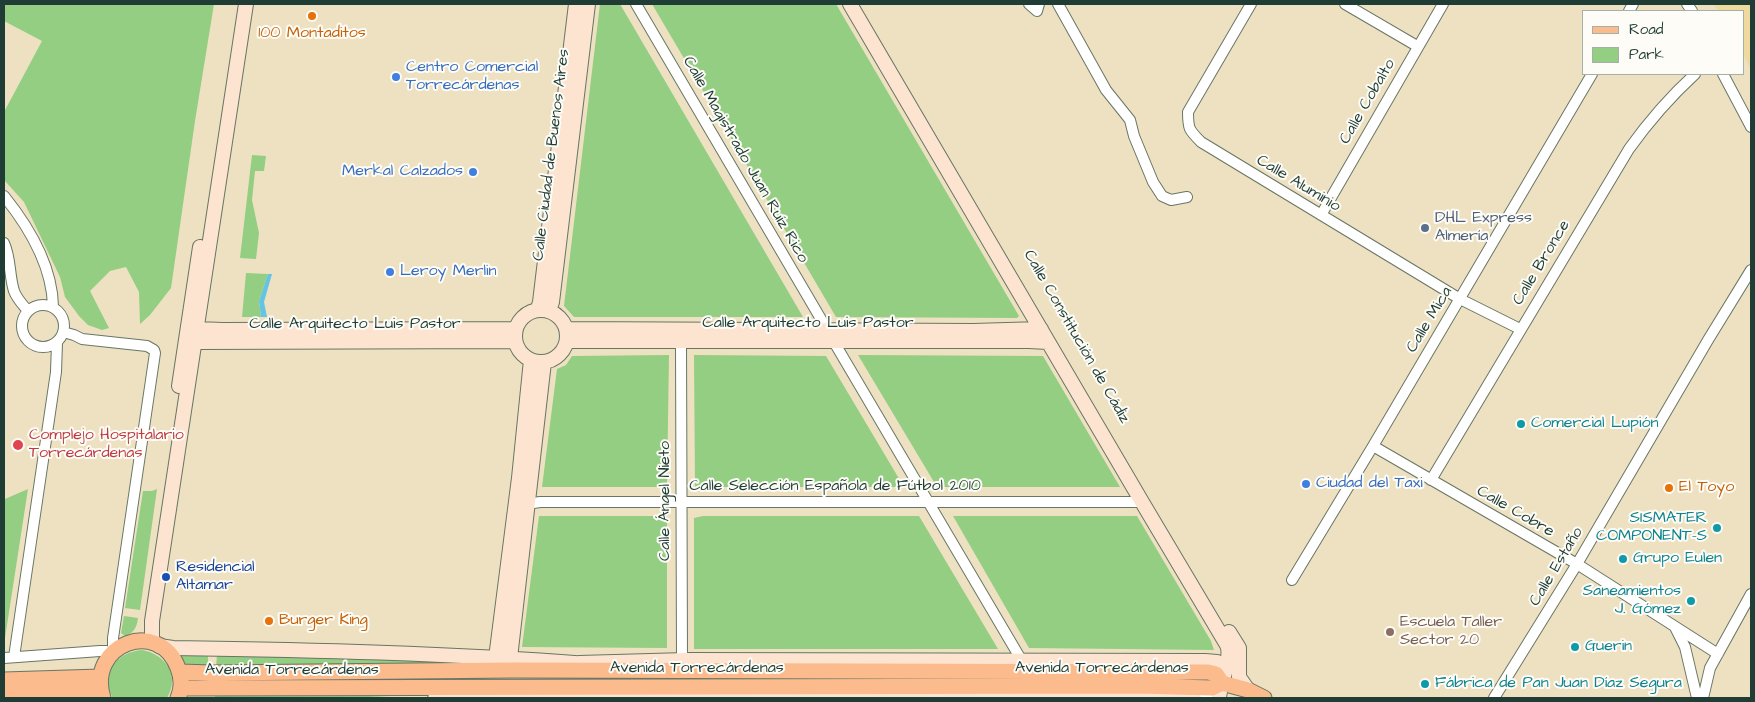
<!DOCTYPE html>
<html>
<head>
<meta charset="utf-8">
<style>
	body { margin:0 }
	#map { position:relative; width:1755px; height:702px; overflow:hidden; background:#eee1c1; font-family:"Architects Daughter",sans-serif }
	canvas { display:block }
	.frame { position:absolute; inset:0; border:5px solid #1f3d34; pointer-events:none }
	.legend { position:absolute; left:1582px; top:10px; width:162px; height:65px; box-sizing:border-box; background:#fdfcf7; border:1px solid #a4b0a9; margin:0; padding:6px 9px; list-style:none; font-size:15px; color:#1f3d34 }
	.legend li { display:flex; align-items:center; gap:10px; height:25px }
	.legend b { width:25px; border:1px solid #a4b0a9 }
</style>
</head>
<body>
<div id="map">
<canvas width="1755" height="702"></canvas>
<div class="frame"></div>
<ul class="legend">
<li><b style="height:6px;background:#fbbb8d"></b>Road</li>
<li><b style="height:14px;background:#93ce82"></b>Park</li>
</ul>
</div>
<script>
const ctx = document.querySelector('canvas').getContext('2d');
ctx.lineJoin = 'round';
function fillPath(path, color) {
  ctx.fillStyle = color;
  ctx.fill(path, 'evenodd');
}
function strokePath(path, color, width, dash) {
  ctx.strokeStyle = color;
  ctx.lineWidth = width;
  ctx.lineCap = dash ? 'butt' : 'round';
  ctx.setLineDash(dash || []);
  ctx.stroke(path);
}
function label(font, color, halo, rows, align = 'center') {
  ctx.font = font + ' "Architects Daughter",sans-serif';
  ctx.lineWidth = 4;
  ctx.setLineDash([]);
  ctx.textBaseline = 'middle';
  ctx.strokeStyle = halo;
  ctx.fillStyle = color;
  for (const [text, x, y, turn = 0] of rows) {
    ctx.save();
    ctx.translate(x, y);
    ctx.rotate((+turn || 0) * Math.PI / 180);
    ctx.textAlign = isNaN(turn) ? turn : align;
    if (halo) ctx.strokeText(text, 0, 0);
    ctx.fillText(text, 0, 0);
    ctx.restore();
  }
}
fillPath(new Path2D(`
	M4 4H214L195 121 171 288 150 315 140 324 139 292 126 267 110 271 90 291 109 328 102 330 88 325 79 316 65 297 60 277 24 202 4 180V112L42 41 4 21Z
	M600 4H620L803 317H574L564 306Z
	M652 4H836L1019 316 1017 318 836 317Z
	M252 155 266 156 264 171H255L252 200 259 233 256 259 240 258Z
	M246 273 268 274 259 301 261 317H242Z
	M669 355 667 487H542L557 369 566 365 572 356Z
	M694 355 826 356 904 487H695Z
	M858 355 1043 356 1120 487H937Z
	M28 489 5 638H4L5 499Z
	M157 489 140 610 125 608 143 491H152Z
	M539 516H667V648L522 647Z
	M703 516H919L998 649H694V518Z
	M953 516H1137L1211 641 1214 650 1029 648Z
	M124 616 138 618C137 627 134 633 125 636L121 633Z
	M142 650C165 654 181 675 167 698H113C99 674 116 652 142 650Z
	M179 654H208V668L187 667Z
	M217 654 437 659 540 665 216 668Z
	M215 693 433 694 347 698H215Z`), '#93ce82');
fillPath(new Path2D(`
	M1714 4H1751V70L1744 56V11H1718Z`), '#eeda9e');
fillPath(new Path2D(`
	M268 274H272L264 302 267 317H261L259 301Z`), '#65c4e3');
const street = new Path2D(`
	M636 4 828 331
	M1029 4 1037 11 1039 4
	M1058 4 1106 90 1130 120 1134 136 1153 182 1162 196 1171 200 1187 197
	M1251 4 1188 112C1188 129 1189 130 1201 142L1460 299 1520 329
	M1345 4 1417 46
	M1687 4 1692 11
	M1629 11 1633 4
	M1723 74 1751 127
	M4 196C29 227 52 265 53 306
	M1321 215 1443 4
	M4 243C11 258 9 275 14 291 17 299 23 305 28 311
	M22 326a21 21 0 1 1 42 0a21 21 0 1 1-42 0Z
	M63 332 74 335 82 339 147 346 154 350 155 353 113 638V651
	M681 342 682 661
	M834 342 1022 661
	M1373 446 1577 564 1718 654
	M1431 480 1629 149C1649 121 1670 97 1695 74
	M527 504 540 502H1142
	M1292 580 1373 446 1592 74
	M1675 627 1685 647 1697 698
	M14 657 56 372 57 343
	M4 658 100 651H106L110 654
	M1194 698H1219
	M1494 698 1577 564 1708 340 1751 270
	M1703 698 1710 668 1751 594`);
const secondary = new Path2D(`
	M850 4 1142 502 1227 645C1233 657 1220 683 1219 698
	M538 309 540 302 576 4
	M515 336a26 26 0 1 1 52 0a26 26 0 1 1-52 0Z
	M549 310 552 302 588 4
	M197 329 223 330 516 329
	M567 329 973 331 1041 329
	M567 341H1029L1048 342
	M195 342 515 341
	M179 386 200 247
	M1229 632 1239 648V677L1248 690
	M152 642V621L246 4
	M159 646 173 648C311 650 450 653 588 664
	M496 658 519 478 531 360
	M510 658 544 362
	M579 663 686 660 1205 661 1217 662 1226 666
	M435 698 498 697 1194 698`);
const primary = new Path2D(`
	M180 672 212 673 513 670 1208 672 1216 674 1222 683 1248 690 1264 698
	M4 680 100 677
	M181 688 1139 686 1212 688 1222 683
	M4 693 100 691
	M103 698C86 644 159 617 178 668 182 678 182 689 178 698`);
strokePath(street, '#677665', 12);
strokePath(secondary, '#677665', 16);
strokePath(primary, '#677665', 17);
strokePath(street, '#fff', 10);
strokePath(secondary, '#fde4d1', 14);
strokePath(primary, '#fbbb8d', 15);
for (const [x, y, r, color] of [
	[312,16,5,"#e8710a"],
	[396,77,5,"#3f7fe0"],
	[473,172,5,"#3f7fe0"],
	[1425,228,5,"#5c6f8a"],
	[390,272,5,"#3f7fe0"],
	[1521,424,5,"#0f9aa8"],
	[18,445,6,"#e0444e"],
	[1306,484,5,"#3f7fe0"],
	[1669,488,5,"#e8710a"],
	[1717,528,5,"#0f9aa8"],
	[1623,559,5,"#0f9aa8"],
	[166,577,5,"#1a4fb4"],
	[1691,601,5,"#0f9aa8"],
	[269,621,5,"#e8710a"],
	[1390,632,5,"#8d6e63"],
	[1575,647,5,"#0f9aa8"],
	[1425,684,5,"#0f9aa8"]
]) {
  const dot = new Path2D();
  dot.arc(x, y, r, 0, 2 * Math.PI);
  ctx.fillStyle = color;
  ctx.fill(dot);
  strokePath(dot, '#fdfcf7', 2);
}
label('16px', '#c56008', '#fdfcf7', [
	["100 Montaditos",312,34,"center"],
	["El Toyo",1679,488],
	["Burger King",279,621]
], 'left');
label('16px', '#366cbe', '#fdfcf7', [
	["Centro Comercial",406,68],
	["Torrecárdenas",406,86],
	["Merkal Calzados",463,172,"right"],
	["Leroy Merlin",400,272],
	["Ciudad del Taxi",1316,484]
], 'left');
label('16px', '#1f3d34', '#fdfcf7', [
	["Calle Cobalto",1368,102,-60],
	["Calle Ciudad de Buenos Aires",552,155,-83],
	["Calle Magistrado Juan Ruíz Rico",745,160,60],
	["Calle Aluminio",1298,184,31],
	["Calle Bronce",1542,263,-59],
	["Calle Mica",1430,320,-59],
	["Calle Arquitecto Luis Pastor",808,324],
	["Calle Arquitecto Luis Pastor",355,325],
	["Calle Constitución de Cádiz",1076,337,60],
	["Calle Selección Española de Fútbol 2010",835,487],
	["Calle Ángel Nieto",666,501,-90],
	["Calle Cobre",1515,512,30],
	["Calle Estaño",1557,567,-59],
	["Avenida Torrecárdenas",697,669],
	["Avenida Torrecárdenas",1102,669],
	["Avenida Torrecárdenas",292,671]
]);
label('16px', '#4e5e75', '#fdfcf7', [
	["DHL Express",1435,219],
	["Almería",1435,237]
], 'left');
label('16px', '#0d838f', '#fdfcf7', [
	["Comercial Lupión",1531,424],
	["SISMATER",1707,519,"right"],
	["COMPONENT-S",1707,537,"right"],
	["Grupo Eulen",1633,559],
	["Saneamientos",1681,592,"right"],
	["J. Gómez",1681,610,"right"],
	["Guerin",1585,647],
	["Fábrica de Pan Juan Díaz Segura",1435,684]
], 'left');
label('16px', '#be3a42', '#fdfcf7', [
	["Complejo Hospitalario",29,436],
	["Torrecárdenas",29,454]
], 'left');
label('16px', '#164399', '#fdfcf7', [
	["Residencial",176,568],
	["Altamar",176,586]
], 'left');
label('16px', '#785e54', '#fdfcf7', [
	["Escuela Taller",1400,623],
	["Sector 20",1400,641]
], 'left');
</script>
</body>
</html>
